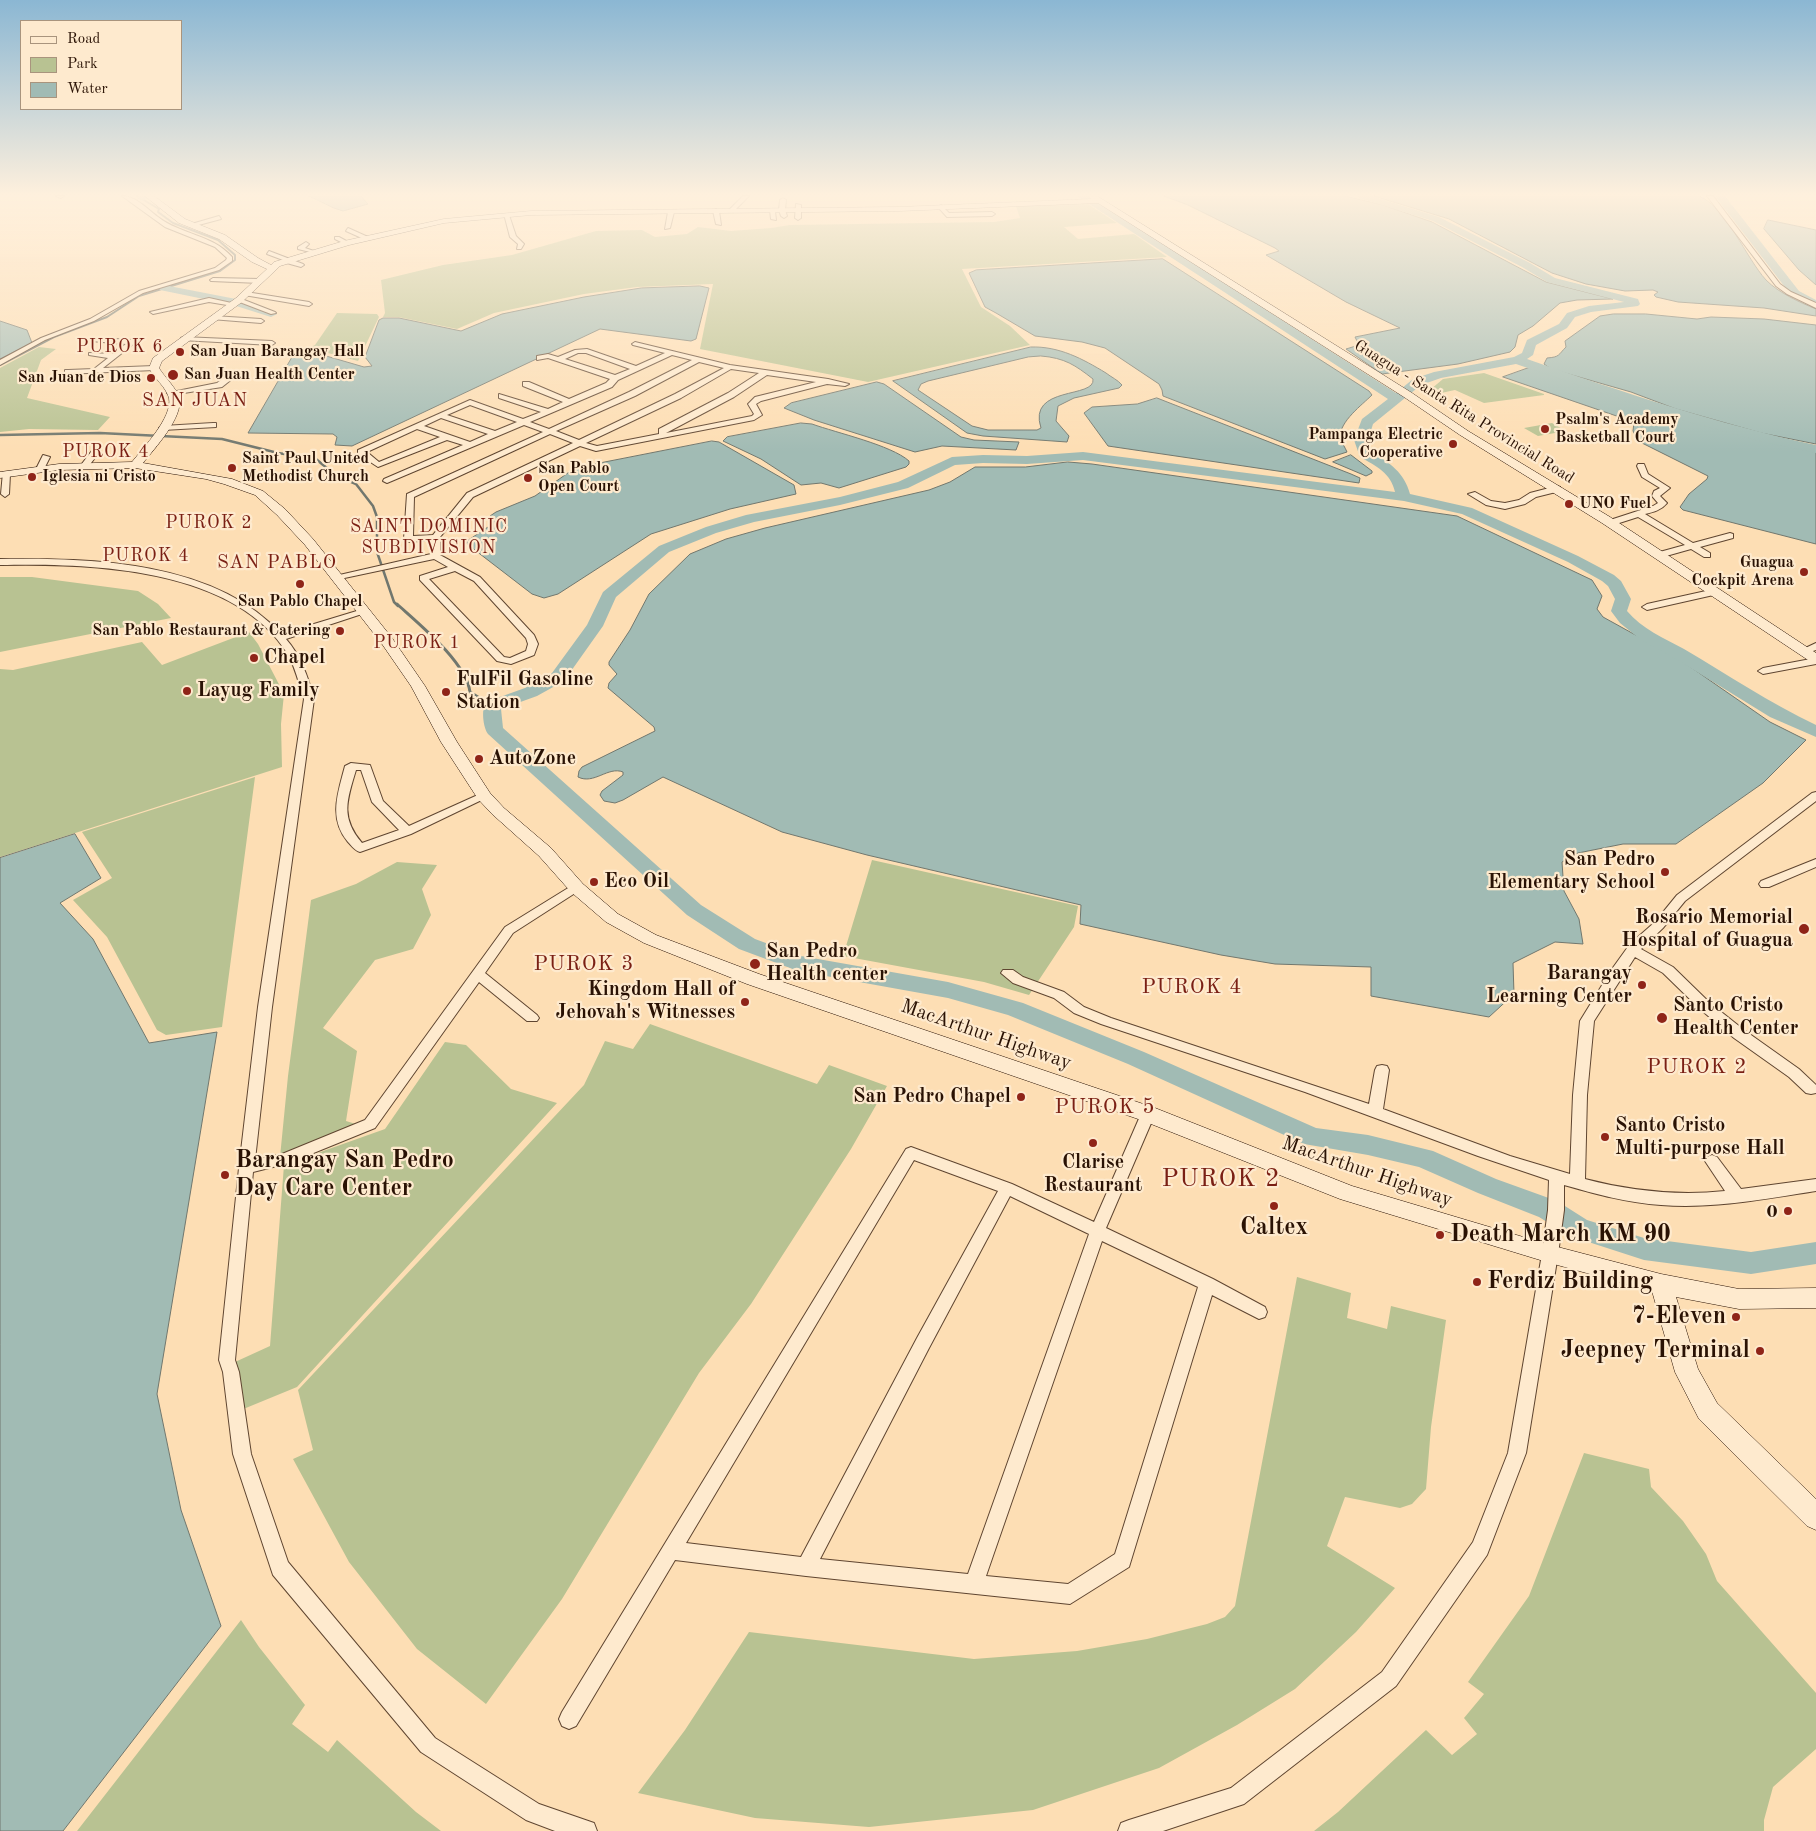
<!DOCTYPE html>
<html>
<head>
<meta charset="utf-8">
<style>
	body { margin:0 }
	#map { position:relative; width:1816px; height:1831px; overflow:hidden; background:#fddeb4; font-family:"Old Standard TT",serif }
	canvas { display:block }
	.legend { position:absolute; left:20px; top:20px; width:162px; height:90px; box-sizing:border-box; background:#feeace; border:1px solid #a9947d; margin:0; padding:6px 9px; list-style:none; font-size:15px; color:#2a1204 }
	.legend li { display:flex; align-items:center; gap:10px; height:25px }
	.legend b { width:25px; border:1px solid #a9947d }
</style>
</head>
<body>
<div id="map">
<canvas width="1816" height="1831"></canvas>
<ul class="legend">
<li><b style="height:6px;background:#feeace"></b>Road</li>
<li><b style="height:14px;background:#b8c292"></b>Park</li>
<li><b style="height:14px;background:#a1bbb4"></b>Water</li>
</ul>
</div>
<script>
const ctx = document.querySelector('canvas').getContext('2d');
ctx.lineJoin = 'round';
function fillPath(path, color) {
  ctx.fillStyle = color;
  ctx.fill(path, 'evenodd');
}
function strokePath(path, color, width, dash) {
  ctx.strokeStyle = color;
  ctx.lineWidth = width;
  ctx.lineCap = dash ? 'butt' : 'round';
  ctx.setLineDash(dash || []);
  ctx.stroke(path);
}
function label(font, color, halo, rows, align = 'center') {
  ctx.font = font + ' "Old Standard TT",serif';
  ctx.lineWidth = 4.5;
  ctx.setLineDash([]);
  ctx.textBaseline = 'middle';
  ctx.strokeStyle = halo;
  ctx.fillStyle = color;
  for (const [text, x, y, turn = 0] of rows) {
    ctx.save();
    ctx.translate(x, y);
    ctx.rotate((+turn || 0) * Math.PI / 180);
    ctx.textAlign = isNaN(turn) ? turn : align;
    if (halo) ctx.strokeText(text, 0, 0);
    ctx.fillText(text, 0, 0);
    ctx.restore();
  }
}
fillPath(new Path2D(`
	M1088 204 1117 223 1064 227 1078 239 1134 234 1167 257 962 269 981 307 1010 326 1030 345 868 382 700 349 713 284 637 287 584 294 494 313 457 329 398 317H383L385 313 381 280 443 265 512 255 596 231 642 230 655 237 687 234 698 227 731 231 771 228 790 225 994 222 1020 218 1016 206Z
	M337 313 377 314 379 317 358 361 309 348 315 345Z
	M39 347 56 349 41 360 27 398 110 417 98 430 29 429 0 432V368Z
	M1484 373 1544 394V395L1484 403 1455 390 1441 393 1431 389 1443 379Z
	M1552 423 1566 431 1538 436 1524 428Z
	M0 577H32L138 591 158 604 171 618 0 652Z
	M249 632 258 644 284 694 281 724 282 767 0 857V669L13 670 142 642 162 665Z
	M255 777 222 1027 166 1035 157 1030 107 937 73 900 112 878 82 832Z
	M872 860 1078 906 1074 927 1029 995 984 982 843 956Z
	M397 862 437 865 422 889 431 915 413 949 375 960 323 1028 357 1051 346 1121 359 1125 280 1157 288 1076 311 900 356 884Z
	M650 1024 817 1084 829 1065 887 1086 851 1149 751 1304 699 1373 562 1599 486 1704 417 1649 349 1562 293 1459 313 1450 298 1390 584 1085 605 1041 633 1049Z
	M445 1042 466 1045 511 1089 557 1103 297 1387 241 1410 235 1362 270 1346 284 1165 385 1129Z
	M1297 1277 1351 1293 1347 1318 1387 1329 1391 1306 1446 1320 1431 1427 1426 1489 1412 1504 1400 1508 1345 1497 1327 1546 1395 1588 1356 1632 1295 1689 1237 1725 1159 1768 1033 1810 869 1827 755 1818 638 1793 685 1730 749 1632 974 1659 1077 1651 1147 1639 1207 1624 1225 1617 1235 1606Z
	M1584 1453 1649 1469 1651 1487 1683 1521 1706 1554 1717 1581 1816 1693V1749L1773 1787 1764 1820V1831H1314L1338 1812 1426 1730 1452 1755 1477 1734 1464 1718 1484 1694 1468 1682 1529 1596Z
	M241 1620 259 1647 305 1705 292 1724 328 1752 337 1740 416 1812 441 1831H77Z`), '#b8c292');
const water = new Path2D(`
	M309 196H361L368 204 343 211 334 208Z
	M1164 196H1345L1383 205 1432 222 1546 282 1613 299 1577 300 1560 303 1533 326 1518 335 1515 347 1510 352 1458 364 1382 374 1346 349 1359 345 1355 337 1400 328 1346 302 1266 255 1279 251 1275 248 1188 205Z
	M1374 196H1699C1726 207 1746 258 1766 280 1779 293 1799 302 1816 309V316L1764 308 1678 302 1656 297 1654 295 1658 292 1653 290 1625 291 1586 284 1552 273 1449 219Z
	M1768 220 1816 230V285L1799 270 1764 229Z
	M1163 259 1369 391 1372 395C1362 405 1340 421 1340 437 1341 442 1345 447 1347 452L1325 459 1163 396 1162 390 1159 384 1105 348 1082 342 1035 336 996 313 985 307 969 273 976 270Z
	M700 286 709 288 696 339 691 341 600 329 352 446 335 445 337 437 333 434 248 433 292 357 309 351 364 367 372 366 365 357 379 320 383 318H399L461 331 502 314 584 297 641 288Z
	M1646 314 1697 319 1711 317 1764 319 1816 325V444L1761 433 1676 409 1631 392 1551 369 1544 364 1547 358C1560 357 1558 355 1566 347L1565 341 1600 316 1613 314Z
	M0 321 27 330 32 343 0 359Z
	M1031 347C1059 346 1083 359 1106 373 1111 377 1118 380 1122 385L1119 388 1074 398 1058 406 1056 421 1069 436 1067 442 983 436 967 433 893 381ZM1041 356C1065 358 1075 365 1093 379 1096 399 1027 385 1041 428L1037 430H988L972 426 918 390 921 384 928 381 1028 357Z
	M1531 367 1679 415 1768 439 1816 449V544L1683 510 1680 507 1689 494 1707 479 1708 476 1638 441 1633 431 1634 422 1503 377Z
	M877 382 884 384 961 437 974 440 1019 442 1016 450 942 446 915 452 814 420 784 408 791 403Z
	M1157 398 1351 474 1360 478 1359 483 1108 446 1084 413 1092 407 1137 404Z
	M801 423 812 424C837 433 891 445 909 461V464L906 467 839 488 821 483 801 485 761 459 723 441 727 437Z
	M712 441 719 442 794 485 796 494 730 509 651 534 558 594 544 598 532 594 467 544V541L491 525 490 516 496 512 535 496 575 468Z
	M1351 455 1372 471V473L1366 476 1333 462Z
	M1068 462 1092 464 1457 516 1592 580 1602 596 1597 609 1603 617 1679 659 1770 722 1806 740 1763 783 1676 844H1623L1578 853 1562 862 1564 891 1579 919 1583 944 1555 942 1513 963 1514 994 1489 1017 1371 996V967L1275 964 1221 955 1080 924 1081 905 867 855 782 832 663 777 623 800 615 803 604 801 600 795 602 791 623 775V772C608 766 594 785 578 777L579 771 582 767 655 731 654 727 608 688 609 683 617 674 609 665V662L630 630 649 594 690 554 726 539 765 528 929 490 950 482 975 467H1025Z
	M75 834 101 878 60 903 93 939 149 1043 217 1032 157 1394 181 1510 221 1626 63 1831H0V858Z`);
fillPath(water, '#a1bbb4');
strokePath(water, '#71776e', 1);
strokePath(new Path2D(`
	M0 365 54 337 107 317 139 296 220 271 235 260V255L218 240 173 223 158 212 159 209 137 196`), '#71776e', 2);
strokePath(new Path2D(`
	M0 435 100 433 222 439 278 453 316 459 335 475 356 484 373 506 377 517V552L394 602 398 606`), '#71776e', 2.5);
strokePath(new Path2D(`
	M397 604C419 624 466 662 470 692L492 706`), '#71776e', 3);
fillPath(new Path2D(`
	M139 196H157L142 201 137 198Z
	M1077 196H1088L1396 393 1413 379 1434 372 1514 357 1522 353 1527 340 1559 324 1567 313 1589 306 1624 302 1547 282 1522 267 1433 221 1359 198 1357 196H1371L1439 217 1530 263 1555 278 1638 299 1640 304 1638 306 1591 312 1575 317 1567 328 1536 345 1533 355 1527 359C1623 392 1717 424 1816 445V453L1763 442 1675 418 1516 364 1441 378 1421 385 1373 424 1368 440 1371 452C1390 463 1404 472 1410 494L1472 508 1578 556 1614 575 1621 581 1631 599 1627 611C1642 629 1664 638 1684 649 1728 675 1770 703 1816 725V737L1770 717 1671 656 1641 640 1620 623 1611 611 1615 599 1608 586 1602 581 1568 562 1462 514 1404 501 1083 460 1027 464 983 463 955 465 908 488 840 505 754 522 716 533 669 552 616 597 603 626 564 681 537 696 501 709 503 728 701 905 755 939 801 956 948 982 1023 1003 1144 1052 1316 1128 1368 1135 1433 1151 1496 1179 1557 1201 1587 1220 1644 1238 1751 1252 1816 1242V1264L1751 1274 1644 1260 1570 1236 1539 1217 1478 1193 1419 1167 1368 1155 1304 1144 1128 1064 1008 1015 948 998 798 971 739 949 687 915 488 734C483 727 481 709 486 702L525 688 552 673 587 625 603 592 659 546 706 527 746 515 840 497 898 482 952 457 983 455 1027 456 1083 452 1395 492C1391 473 1376 466 1360 457L1354 440 1362 419 1388 399Z
	M1715 196H1725L1799 291 1816 300V307L1791 295Z
	M164 285 236 299 275 312 277 314 271 317 233 305 160 290 159 288Z`), '#a1bbb4');
const street = new Path2D(`
	M56 196H64L61 198Z
	M122 196C136 196 147 209 158 217 181 235 212 234 232 257V261L219 270 143 293 94 321 45 340 0 365V360L41 338 90 319 139 291 215 268 226 260 227 258 215 247 165 227Z
	M743 196H749L733 212H729V210Z
	M1707 196H1713L1780 284 1791 292 1816 303V308L1787 294 1776 286Z
	M783 198 786 200 785 210 787 216 784 218 781 216 779 210 780 200Z
	M796 204 801 205V218L798 220 795 218Z
	M941 205 949 213 992 212 995 214 992 216 947 217 938 207Z
	M716 209 719 211 721 225 716 224 713 211Z
	M671 210 674 212 670 228 665 229 668 212Z
	M770 210 775 211 776 220 771 219Z
	M504 214 509 215 516 236 524 244 521 249H517L518 244 510 237Z
	M219 216 221 219 191 227 188 225Z
	M348 228 368 237 369 238 364 239 346 231Z
	M335 237H339L350 243 345 244 335 239Z
	M306 242 309 244 305 248 314 251V253L298 249V247Z
	M269 251 303 264 304 265 301 267 283 262V260L267 254Z
	M213 278 260 279 263 281 260 283 211 281 210 280Z
	M246 292 309 302 312 304 309 306 244 295V293Z
	M209 298 236 304 233 306 209 302 153 314 150 312Z
	M239 298 275 312 276 313 271 314 237 301 236 300Z
	M213 316 261 319 264 321 261 323 211 319V317Z
	M183 337 272 341 275 343 272 345 181 340V338Z
	M93 338 133 340 136 342 103 368 154 366 158 368 154 370 65 374V370H68L94 369 108 358 89 355V353L113 354 126 344 91 341 90 340Z
	M635 342 730 365 828 379 849 384 845 386 827 384 761 401 756 404 762 415 754 420 596 451 580 446 473 497 440 537V555L480 577 534 635 538 644 534 655 511 664 497 661 420 580V576L448 567 434 559 335 580V576L431 554V540L408 542 404 539 407 494 543 432 524 425 387 483 383 481 384 479 463 445 447 440 378 467 358 454V450L470 400 523 419 541 412 499 398V394L548 409 563 402 523 386V382H529L569 399 606 383 610 379 548 358 537 360V356L548 354 558 357 575 350 587 349 636 366 665 353 633 345 632 344ZM578 353H586L630 369 615 375 565 359ZM672 355 692 360 629 392 549 429 530 422 612 387 618 380ZM699 362 724 368 675 394 579 440 556 431 635 396ZM731 369 759 373 728 393 659 429V434L597 446 586 443 681 398ZM767 375 816 382 755 397 748 404 754 414 752 416 666 433 734 397ZM470 405 517 422 495 431 447 415ZM441 418 488 434 470 442 424 426ZM417 429 440 437 379 462 367 452ZM550 434 573 443 467 493 433 535 413 536 414 497ZM455 571 474 581 526 638 528 644 526 651 510 658 504 657 429 579Z
	M225 377 232 379 222 387 171 395 167 393 217 383Z
	M213 423H216V427L163 430 159 428 163 426Z
	M94 448 101 450 88 467H82L81 465Z
	M43 455 50 457 43 471H37L36 469Z
	M1638 464H1644L1648 474 1670 488 1660 496 1667 503C1661 510 1654 512 1645 514L1693 543 1730 533 1733 534V538L1700 547 1710 553V557H1704L1691 549 1659 558 1654 555 1656 553 1685 545 1638 517 1613 525H1607V521L1653 506 1658 503 1652 496 1654 491 1660 488 1642 477 1637 466Z
	M3 472 10 474 9 494 5 497 1 494Z
	M1557 486 1560 487V491L1536 497 1525 504 1505 509 1486 505 1468 494 1475 492 1491 501 1505 503 1519 500 1530 493Z
	M0 559C92 558 215 561 281 634L360 610 363 609 368 612 286 639C301 656 308 677 314 699L272 1007 255 1160 282 1154 365 1120 505 927 573 885H581L583 888 513 933 485 973 537 1015 539 1018 537 1021H527L479 982 375 1128 289 1163 253 1172 235 1360 239 1372 251 1454 288 1562 435 1738 539 1804 594 1823 597 1831H555L526 1820 421 1752 273 1575 233 1454 223 1372 219 1360 239 1168 258 1007 304 699C299 684 295 666 287 653 233 567 89 563 0 565Z
	M1715 589 1718 590V594L1647 610 1642 607 1647 604Z
	M1816 643V650L1804 654 1799 651Z
	M1816 658V664L1763 674 1758 671 1763 668Z
	M351 763 370 765 383 801 409 826 480 794 484 793 490 796 411 834 360 852C354 850 352 846 348 842 328 818 338 793 345 766ZM356 770H361L372 802 399 830 362 843C340 817 347 800 356 770Z
	M1816 792V801L1685 901 1663 928 1641 949 1673 967 1710 1003 1744 1030 1799 1069 1816 1085V1093L1811 1094 1806 1093 1789 1077 1734 1038 1700 1009 1663 973 1635 957 1594 1021 1587 1095 1585 1179C1631 1191 1677 1196 1725 1191L1705 1161 1707 1157 1712 1155 1717 1157 1741 1189 1816 1179V1191C1765 1199 1713 1209 1661 1205 1628 1203 1596 1194 1564 1185V1210L1558 1254 1526 1453 1487 1555 1396 1686 1244 1804 1163 1831H1118L1121 1823 1129 1820 1231 1788 1382 1672 1473 1542 1508 1453 1542 1254 1548 1210 1549 1180 1478 1156 1305 1092 1101 1024 1074 1013 1054 998 1013 983 1001 973 1003 970H1013L1023 977 1064 992 1084 1007 1111 1018 1369 1104 1375 1070 1377 1066 1382 1065 1387 1066 1389 1070 1383 1109 1510 1156 1570 1174 1573 1095 1580 1021 1612 969 1630 944 1655 922 1677 895 1812 793Z
	M1816 859V867L1769 887H1761L1759 884 1761 881Z
	M1148 1108 1153 1110 1155 1114 1106 1228 1213 1279 1265 1307 1267 1312 1265 1317 1259 1319 1212 1295 1129 1567 1070 1604 806 1576 675 1560 576 1726 569 1729 562 1726 559 1719 562 1712 906 1149 911 1147 1012 1184 1094 1222 1141 1114 1143 1110ZM914 1160 998 1191 917 1338 801 1557 686 1543ZM1010 1196 1089 1234 968 1574 820 1559 929 1348ZM1102 1241 1198 1287 1115 1554 1068 1584 986 1576Z`);
const secondary = new Path2D(`
	M145 196H154L185 219 225 235 258 258 271 265 274 262 344 241 444 219 531 211 899 207 1091 199 1088 196H1097L1412 393 1468 431 1610 517 1816 653V663L1811 662 1602 523 1460 435 1404 397 1098 203 899 211 531 215 444 223 349 245 280 266 242 302 162 361 159 368C165 378 176 387 179 398 184 417 154 449 143 463L232 479 263 491 285 509 313 539 392 638 425 686 457 742 490 793 504 808 551 848 583 884 618 914 656 935 759 974 1155 1108 1352 1186 1550 1245 1661 1274 1739 1289 1816 1288V1308L1739 1309 1676 1297 1698 1369 1717 1403 1816 1499V1530L1807 1526 1699 1419 1675 1372 1652 1291 1550 1263 1340 1199 1141 1120 747 984 644 943 606 922 571 892 539 856 492 814 478 799 441 742 411 686 382 644 305 545 277 515 255 495 224 484 206 479 135 468 59 470 0 478V472L59 464 132 462C143 448 173 417 169 398 166 387 154 378 149 368L153 358 236 298 267 269 252 262 219 239 179 223Z`);
strokePath(street, '#5f4530', 2);
strokePath(secondary, '#2a1204', 1);
fillPath(street, '#feeace');
fillPath(secondary, '#feeace');
const sky = ctx.createLinearGradient(0, 0, 0, 452);
sky.addColorStop(0, '#8bb7d3');
sky.addColorStop(0.43, '#fef0dd');
sky.addColorStop(1, '#fef0dd00');
ctx.fillStyle = sky;
ctx.fillRect(0, 0, 1816, 452);
for (const [x, y, r, color] of [
	[180,352,5,"#8f2418"],
	[173,375,6,"#8f2418"],
	[151,378,5,"#8f2418"],
	[1545,429,5,"#8f2418"],
	[1453,444,5,"#8f2418"],
	[232,468,5,"#8f2418"],
	[32,477,5,"#8f2418"],
	[528,478,5,"#8f2418"],
	[1569,504,5,"#8f2418"],
	[1804,572,5,"#8f2418"],
	[300,584,5,"#8f2418"],
	[340,631,5,"#8f2418"],
	[254,658,5,"#8f2418"],
	[187,691,5,"#8f2418"],
	[446,692,5,"#8f2418"],
	[479,759,5,"#8f2418"],
	[1665,872,5,"#8f2418"],
	[594,882,5,"#8f2418"],
	[1804,929,6,"#8f2418"],
	[755,964,6,"#8f2418"],
	[1642,985,5,"#8f2418"],
	[745,1002,5,"#8f2418"],
	[1662,1018,6,"#8f2418"],
	[1021,1097,5,"#8f2418"],
	[1605,1137,5,"#8f2418"],
	[1093,1143,5,"#8f2418"],
	[225,1175,5,"#8f2418"],
	[1274,1206,5,"#8f2418"],
	[1788,1211,5,"#8f2418"],
	[1440,1235,5,"#8f2418"],
	[1477,1282,5,"#8f2418"],
	[1736,1317,5,"#8f2418"],
	[1760,1351,5,"#8f2418"]
]) {
  const dot = new Path2D();
  dot.arc(x, y, r, 0, 2 * Math.PI);
  ctx.fillStyle = color;
  ctx.fill(dot);
  strokePath(dot, '#feeace', 2);
}
label('bold 16px', '#2a1204', '#feeace', [
	["San Juan Barangay Hall",190,352],
	["San Juan Health Center",184,375],
	["San Juan de Dios",141,378,"right"],
	["Psalm's Academy",1555,420],
	["Basketball Court",1555,438],
	["Pampanga Electric",1443,435,"right"],
	["Cooperative",1443,453,"right"],
	["Saint Paul United",242,459],
	["Methodist Church",242,477],
	["San Pablo",538,469],
	["Open Court",538,487],
	["Iglesia ni Cristo",42,477],
	["UNO Fuel",1579,504],
	["Guagua",1794,563,"right"],
	["Cockpit Arena",1794,581,"right"],
	["San Pablo Chapel",300,602,"center"],
	["San Pablo Restaurant & Catering",330,631,"right"]
], 'left');
label('16px', '#2a1204', '#feeace', [
	["Guagua - Santa Rita Provincial Road",1464,412,32]
]);
ctx.letterSpacing = '1px';
label('18px', '#7a1f14', '#feeace', [
	["PUROK 6",120,347],
	["PUROK 4",106,452],
	["PUROK 2",209,523],
	["SAINT DOMINIC",429,527],
	["SUBDIVISION",429,548],
	["PUROK 4",146,556],
	["PUROK 1",417,643]
]);
ctx.letterSpacing = '0px';
ctx.letterSpacing = '1px';
label('19px', '#7a1f14', '#feeace', [
	["SAN JUAN",195,401],
	["SAN PABLO",277,563]
]);
ctx.letterSpacing = '0px';
label('bold 20px', '#2a1204', '#feeace', [
	["Chapel",264,658],
	["FulFil Gasoline",456,680],
	["Station",456,703],
	["Layug Family",197,691],
	["AutoZone",489,759],
	["San Pedro",1655,860,"right"],
	["Elementary School",1655,883,"right"],
	["Eco Oil",604,882],
	["Rosario Memorial",1793,918,"right"],
	["Hospital of Guagua",1793,941,"right"],
	["San Pedro",766,952],
	["Health center",766,975],
	["Barangay",1632,974,"right"],
	["Learning Center",1632,997,"right"],
	["Kingdom Hall of",735,990,"right"],
	["Jehovah's Witnesses",735,1013,"right"],
	["Santo Cristo",1673,1006],
	["Health Center",1673,1029],
	["San Pedro Chapel",1011,1097,"right"],
	["Santo Cristo",1615,1126],
	["Multi-purpose Hall",1615,1149],
	["Clarise",1093,1163,"center"],
	["Restaurant",1093,1186,"center"]
], 'left');
label('20px', '#2a1204', '#feeace', [
	["MacArthur Highway",986,1035,19],
	["MacArthur Highway",1367,1172,19]
]);
ctx.letterSpacing = '1px';
label('21px', '#7a1f14', '#feeace', [
	["PUROK 3",584,964],
	["PUROK 4",1192,987],
	["PUROK 2",1697,1067],
	["PUROK 5",1105,1107]
]);
ctx.letterSpacing = '0px';
label('bold 24px', '#2a1204', '#feeace', [
	["Barangay San Pedro",235,1161],
	["Day Care Center",235,1189],
	["o",1778,1211,"right"],
	["Caltex",1274,1228,"center"],
	["Death March KM 90",1450,1235],
	["Ferdiz Building",1487,1282],
	["7-Eleven",1726,1317,"right"],
	["Jeepney Terminal",1750,1351,"right"]
], 'left');
ctx.letterSpacing = '1px';
label('25px', '#7a1f14', '#feeace', [
	["PUROK 2",1221,1179]
]);
ctx.letterSpacing = '0px';
</script>
</body>
</html>
